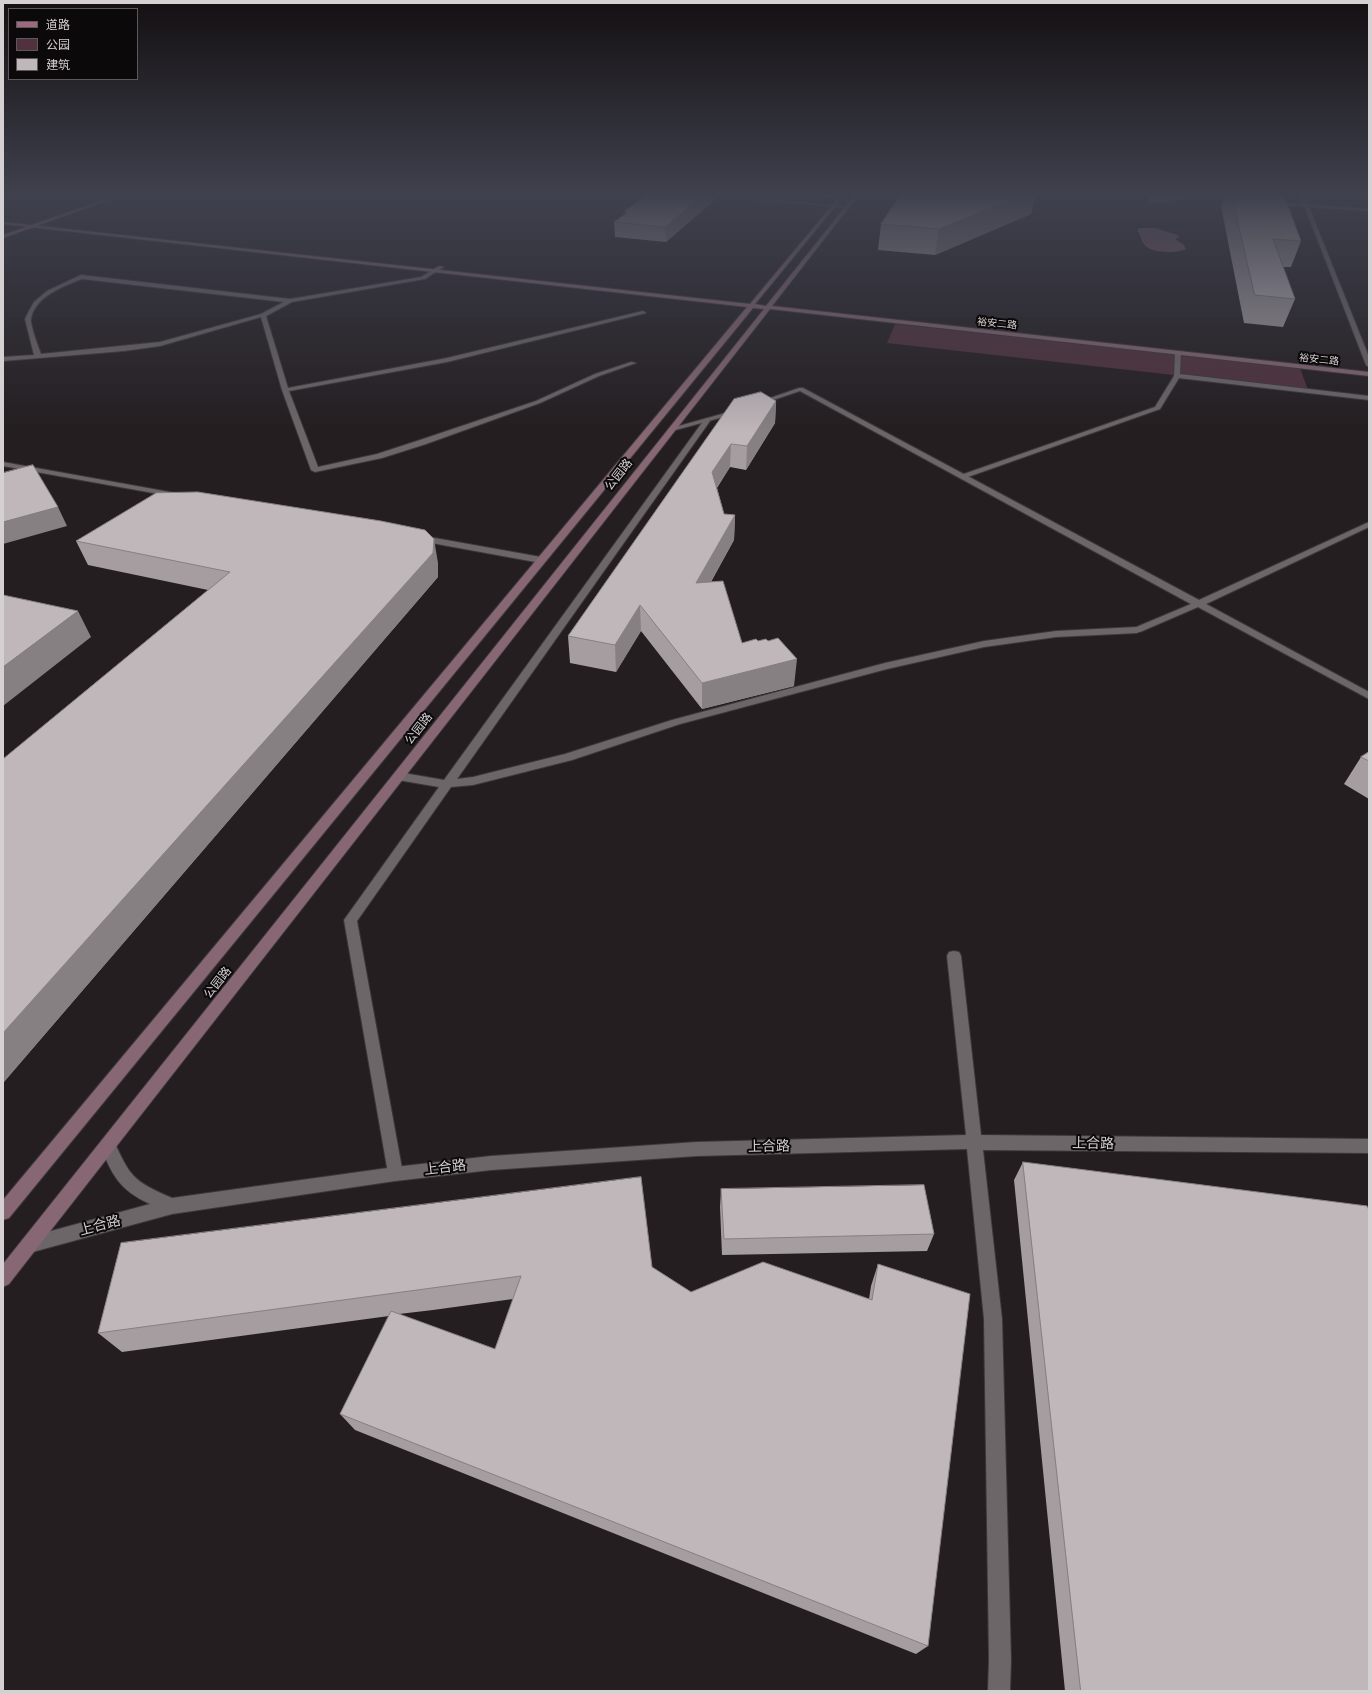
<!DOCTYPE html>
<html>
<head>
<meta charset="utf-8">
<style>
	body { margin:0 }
	#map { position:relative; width:1372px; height:1694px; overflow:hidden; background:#241e20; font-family:Manrope,"Noto Sans SC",sans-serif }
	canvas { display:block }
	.frame { position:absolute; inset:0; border:4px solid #d5d0d2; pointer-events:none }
	.legend { position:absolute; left:8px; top:8px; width:130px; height:72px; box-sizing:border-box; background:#0c090a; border:1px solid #5c595a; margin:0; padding:5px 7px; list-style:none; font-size:12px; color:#d5d0d2 }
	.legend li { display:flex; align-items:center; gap:8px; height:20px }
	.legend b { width:20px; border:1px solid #5c595a }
</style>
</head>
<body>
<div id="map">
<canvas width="1372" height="1694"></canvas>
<div class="frame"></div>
<ul class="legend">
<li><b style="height:5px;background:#9e687e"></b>道路</li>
<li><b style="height:11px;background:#50313d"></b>公园</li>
<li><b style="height:11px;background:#c0b7ba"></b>建筑</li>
</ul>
</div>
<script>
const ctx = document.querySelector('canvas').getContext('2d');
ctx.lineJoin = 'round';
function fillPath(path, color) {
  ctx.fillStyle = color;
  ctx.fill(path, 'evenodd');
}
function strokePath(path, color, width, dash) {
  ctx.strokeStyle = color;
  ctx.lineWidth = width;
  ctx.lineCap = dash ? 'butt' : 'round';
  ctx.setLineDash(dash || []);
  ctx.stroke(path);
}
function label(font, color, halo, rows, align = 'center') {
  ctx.font = font + ' Manrope,"Noto Sans SC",sans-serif';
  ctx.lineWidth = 4;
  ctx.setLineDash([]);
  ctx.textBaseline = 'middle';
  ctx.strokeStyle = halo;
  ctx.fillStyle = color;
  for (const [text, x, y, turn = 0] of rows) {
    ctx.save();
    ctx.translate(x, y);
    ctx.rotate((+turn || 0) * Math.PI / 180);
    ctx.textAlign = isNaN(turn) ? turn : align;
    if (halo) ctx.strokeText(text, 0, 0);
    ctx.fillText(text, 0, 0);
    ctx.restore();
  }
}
fillPath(new Path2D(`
	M895 324 1300 368 1308 390 887 343Z`), '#50313d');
fillPath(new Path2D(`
	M1139 228H1155L1178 235 1179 237 1175 239 1184 245 1186 249C1177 254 1149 253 1144 244 1140 239 1142 235 1137 231Z`), '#7c5463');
const lane = new Path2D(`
	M1189 197 1242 200 1240 201Z
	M1272 202 1369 209V211L1270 204Z
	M439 266 444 267 425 279 292 302 266 316 288 388 447 358 643 311 646 313 447 362 289 391 318 467 377 454 420 440 536 401 595 374 631 362 636 363 599 376 540 403 426 444 382 458 315 472 311 470 282 390 261 317 160 346 124 351 3 361V357L34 355 25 319 29 311 34 302 47 291 81 275 290 299 421 277ZM82 279 284 302 261 314 160 342 41 354C38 346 30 325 31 318 36 296 64 286 82 279Z
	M1178 351 1181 353 1180 374 1369 396V400L1179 378 1160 409 965 478 958 476 1155 407 1174 376 1175 353Z
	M704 420 710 421 457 779 473 777 565 754 672 720 885 663 984 641 1056 631 1137 627 1142 630 1137 633 1056 637 984 647 887 669 680 724 572 760 473 785 451 787 357 921 403 1174 401 1179 395 1181 389 1179 344 920 439 787 398 780 392 776 398 772 444 780Z
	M3 462 181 494 185 496 181 498 3 466Z
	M418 535 541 557 545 560 541 563 415 540 414 538Z`);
const street = new Path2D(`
	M729 197H741L849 207 847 208Z
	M1301 197H1305L1369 357V367L1366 365Z
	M799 388H803L1199 600 1369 522V527L1206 604 1369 692V699L1198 607 1140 632H1134V628L1191 604 800 391 758 405 753 404Z
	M736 410 739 412 738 413 672 431 668 429Z
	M954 951 959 952 961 956 981 1135 1369 1139V1153L983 1150 1002 1319 1011 1660 1010 1691H988L989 1660 984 1319 967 1149 697 1156 491 1170 395 1181 172 1214 29 1253 23 1251 21 1245 23 1239 29 1237 150 1204C119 1190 111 1174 100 1144L103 1139 108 1137 113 1139C130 1177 133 1181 172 1198L395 1167 491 1156 697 1142 966 1135 947 956 949 952Z`);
const secondary = new Path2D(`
	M839 197H843L755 304 766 306 853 197H857L772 306 1369 372V376L770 309 9 1284 3 1287V1264L764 309 753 308 9 1218 3 1220V1200L747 307 3 224V222L750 304Z`);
const primary = new Path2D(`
	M112 197H117L3 238V235Z`);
strokePath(lane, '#3d383a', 2);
strokePath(street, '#3d383a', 2);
strokePath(secondary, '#3d383a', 2);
strokePath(primary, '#3d383a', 2);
fillPath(lane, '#6d6668');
fillPath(street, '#6d6668');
fillPath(secondary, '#866773');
fillPath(primary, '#9e687e');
fillPath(new Path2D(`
	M719 196 666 242 615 237 614 222 625 214V211Z
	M820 196H840L836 198Z
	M900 196H1035L1031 214 935 255 878 250 881 224Z
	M1149 196H1189V199L1149 203Z
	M1224 196H1279L1301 241 1291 267H1283L1295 299 1283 327 1244 323 1221 206Z
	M734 399 776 401 775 423 746 470 730 467 717 488 724 514 735 515 734 540 711 582 742 643 794 686 702 709 641 631 616 672 570 663 568 636Z
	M76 541 438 563V577L3 1083V759L208 590 88 565Z
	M1369 752V799L1344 784 1361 757Z
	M1023 1162 1369 1691H1065L1014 1180Z
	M721 1189 934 1234 927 1251 722 1255 720 1207Z
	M121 1243 652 1267 691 1292 869 1299 871 1286 878 1264 928 1646 916 1654 355 1430 340 1414 389 1316 122 1352 98 1333ZM513 1299 495 1349 399 1314 433 1310Z`), '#a59da0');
fillPath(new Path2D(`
	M702 196H719L666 242 665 227Z
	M1035 196 1031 214 935 255 939 229 1020 197Z
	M1151 196H1189V199L1149 203Z
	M776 401 775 423 746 470 747 446Z
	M731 444 730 467 711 496 712 472Z
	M58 507 67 526 3 544V522Z
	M735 515 734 540 696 608V583Z
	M434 539 438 563V577L3 1083V1033Z
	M640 605 641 631 616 672 615 645Z
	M78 611 91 637 3 706V667Z
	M797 659 794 686 702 709V683Z`), '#868082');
const building = new Path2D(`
	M645 196H702L665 227 614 222 628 212 625 211Z
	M900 196H1020L939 229 881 224Z
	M1232 196H1279L1285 198 1301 241 1273 239 1295 299 1255 295Z
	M761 392 776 401 747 446 731 444 712 472 724 514 735 515 696 583 723 581 742 643 756 639 758 641 766 639 768 641 778 638 797 659 702 683 640 605 615 645 568 636 734 399Z
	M33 465 58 507 3 522V473Z
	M198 492 381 521 425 530 434 539 433 553 3 1033V759L230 572 76 541 156 493Z
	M3 595 78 611 3 667Z
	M1369 752V761L1361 757Z
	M1023 1162 1367 1206 1369 1210V1691H1081Z
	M641 1177 652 1267 691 1292 763 1262 872 1300 878 1264 970 1294 928 1646 340 1414 391 1311 495 1349 521 1276 98 1333 121 1243Z
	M924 1185 934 1234 724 1239 721 1189Z`);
fillPath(building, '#c0b7ba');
strokePath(building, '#868082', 1);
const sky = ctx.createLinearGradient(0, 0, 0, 434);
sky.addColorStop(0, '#141012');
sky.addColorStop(0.45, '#3f414e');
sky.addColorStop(1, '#3f414e00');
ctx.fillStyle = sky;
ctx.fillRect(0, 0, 1372, 434);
label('10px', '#d5d0d2', '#0c090a', [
	["裕安二路",997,324,6],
	["裕安二路",1319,360,6]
]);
label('12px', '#d5d0d2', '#0c090a', [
	["公园路",619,475,-52],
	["公园路",419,729,-52],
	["公园路",218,983,-52]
]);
label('14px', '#d5d0d2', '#0c090a', [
	["上合路",1093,1144,1],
	["上合路",769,1147,-1],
	["上合路",445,1168,-7],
	["上合路",100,1226,-15]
]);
</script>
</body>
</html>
